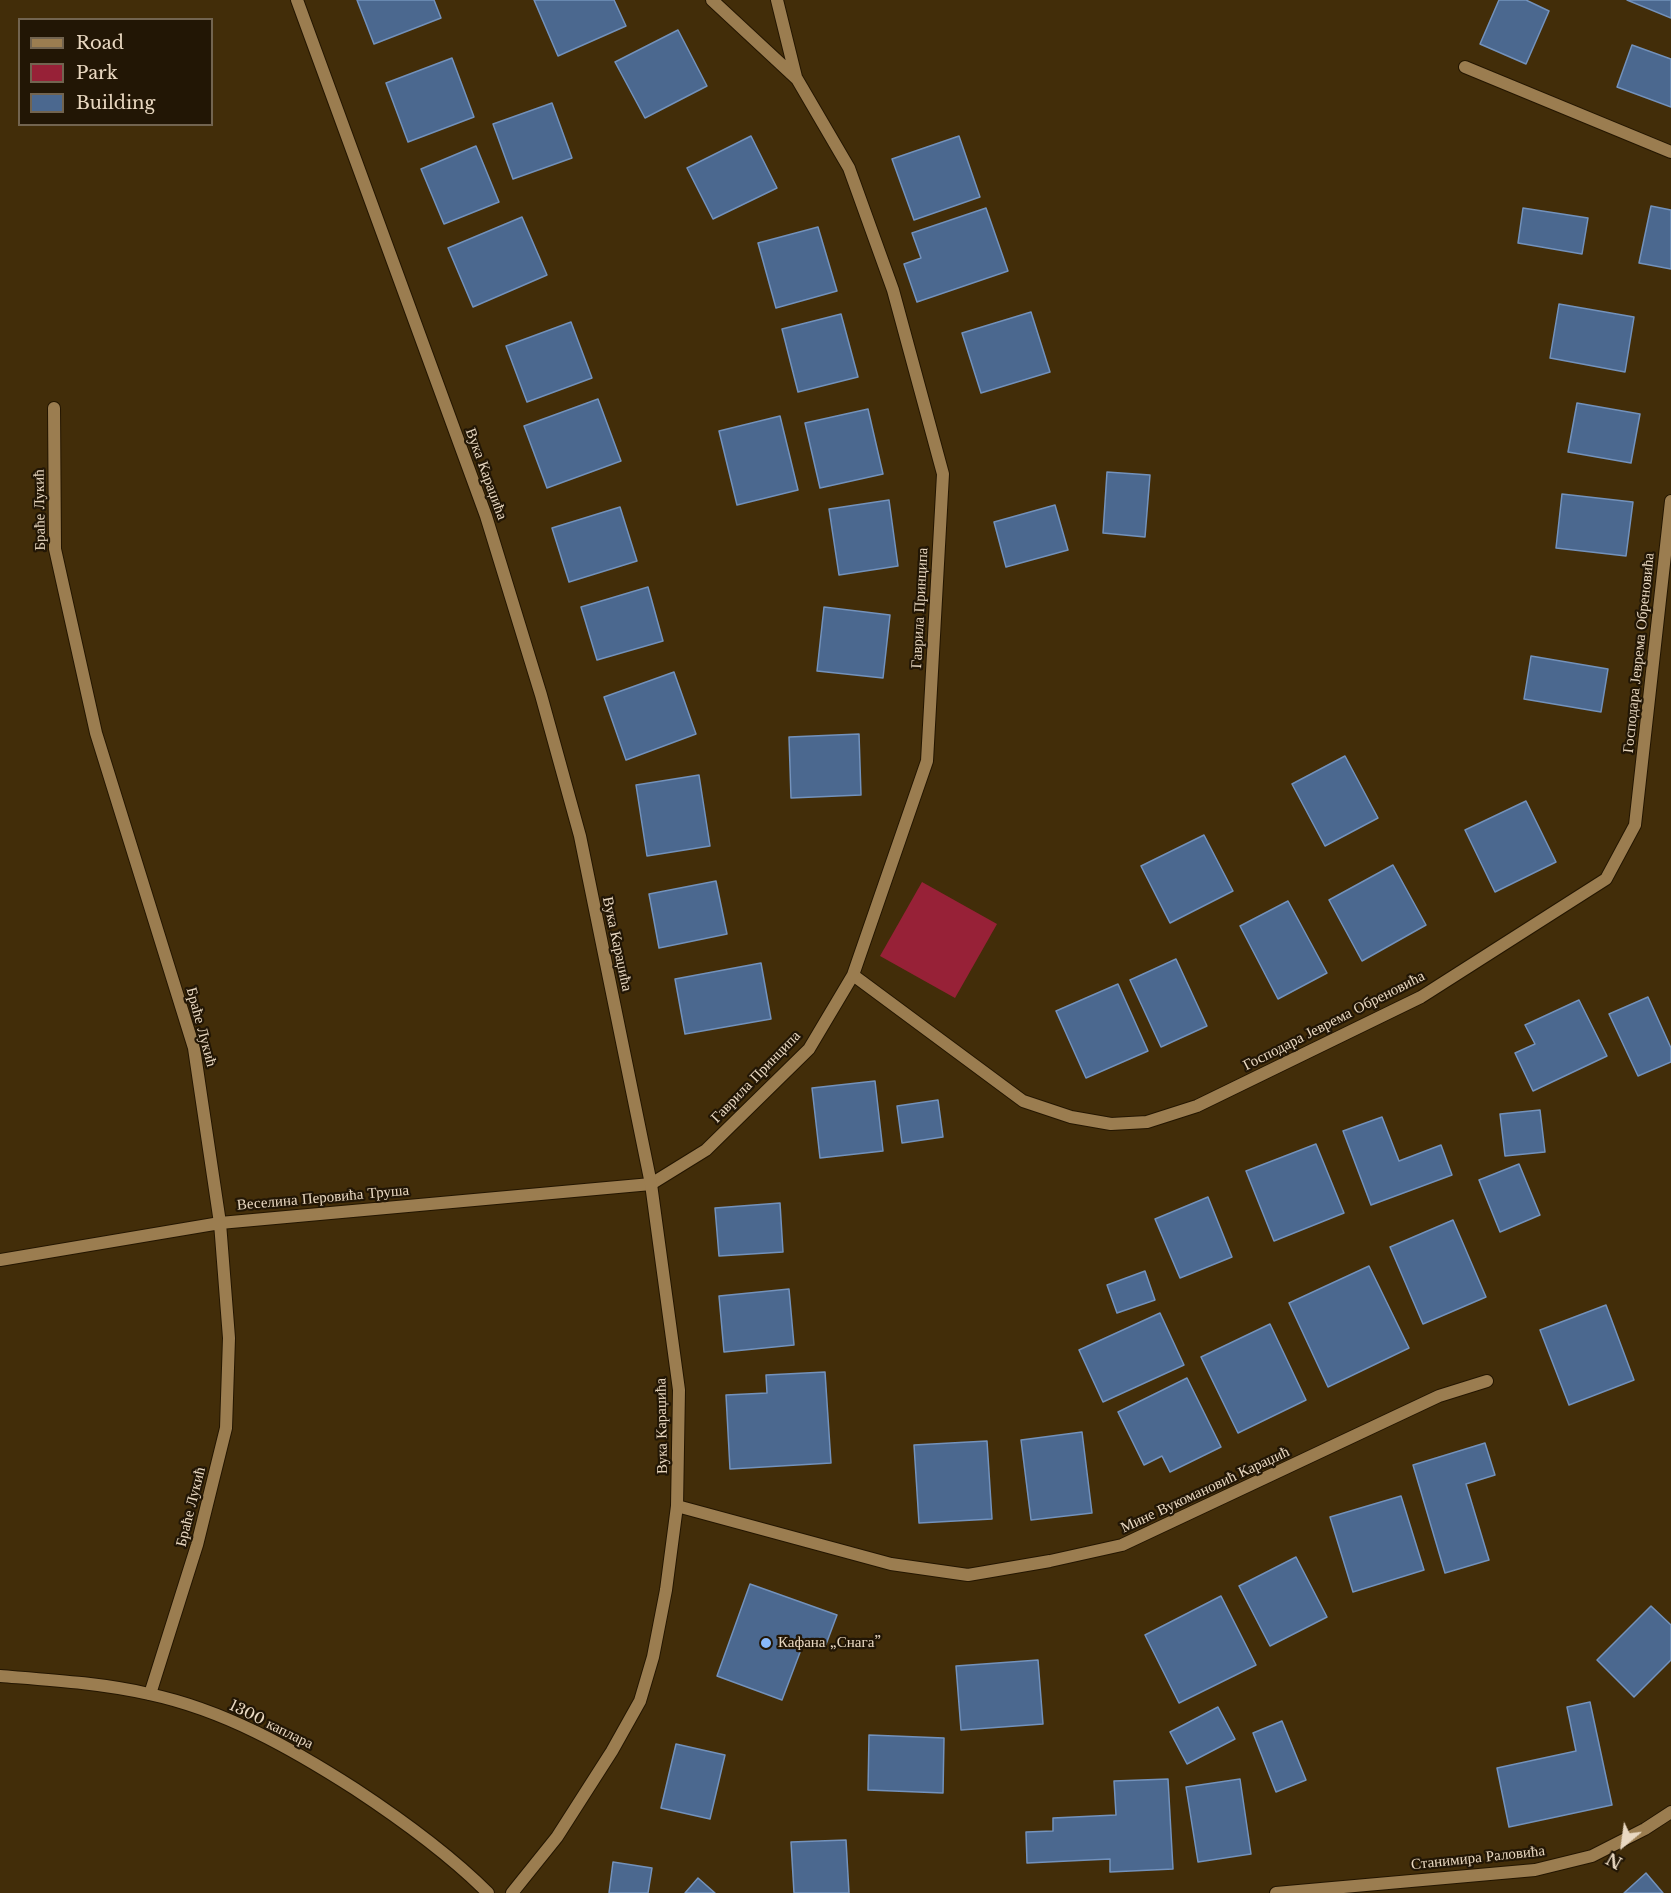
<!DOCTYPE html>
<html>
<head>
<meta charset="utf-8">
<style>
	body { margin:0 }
	#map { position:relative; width:1671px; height:1893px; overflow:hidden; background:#422d09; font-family:"Libre Baskerville",serif }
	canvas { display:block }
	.legend { position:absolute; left:18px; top:18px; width:195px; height:108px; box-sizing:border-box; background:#221605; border:2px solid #726450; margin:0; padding:8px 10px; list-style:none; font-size:18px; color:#e9d8c1 }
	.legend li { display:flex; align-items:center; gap:12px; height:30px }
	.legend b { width:30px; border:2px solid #726450 }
	.north { position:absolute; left:1593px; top:1815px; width:60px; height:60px; -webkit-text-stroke:4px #221605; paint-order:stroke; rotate:209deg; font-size:16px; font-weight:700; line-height:24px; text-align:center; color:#e9d8c1 }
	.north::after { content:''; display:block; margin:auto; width:21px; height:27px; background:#e9d8c1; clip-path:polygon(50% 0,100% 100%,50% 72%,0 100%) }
</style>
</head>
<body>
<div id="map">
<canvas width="1671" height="1893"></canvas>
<ul class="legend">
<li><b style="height:8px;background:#9b7d50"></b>Road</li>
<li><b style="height:16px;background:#972137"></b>Park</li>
<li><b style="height:16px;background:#4b688f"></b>Building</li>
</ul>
<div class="north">N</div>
</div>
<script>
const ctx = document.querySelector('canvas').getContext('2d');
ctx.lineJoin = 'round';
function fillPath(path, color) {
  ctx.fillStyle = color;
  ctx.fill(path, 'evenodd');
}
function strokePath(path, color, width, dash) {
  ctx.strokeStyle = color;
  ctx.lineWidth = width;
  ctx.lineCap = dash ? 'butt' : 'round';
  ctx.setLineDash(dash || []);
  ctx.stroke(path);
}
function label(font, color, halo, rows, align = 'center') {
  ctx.font = font + ' "Libre Baskerville",serif';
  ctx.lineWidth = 4.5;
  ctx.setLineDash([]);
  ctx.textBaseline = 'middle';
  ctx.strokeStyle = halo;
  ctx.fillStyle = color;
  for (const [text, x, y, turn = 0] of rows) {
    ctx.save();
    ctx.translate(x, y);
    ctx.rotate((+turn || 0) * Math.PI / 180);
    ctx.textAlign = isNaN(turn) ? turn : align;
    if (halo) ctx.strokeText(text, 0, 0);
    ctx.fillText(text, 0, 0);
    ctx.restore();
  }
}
fillPath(new Path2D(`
	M922 882 997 924 955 998 880 956Z`), '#972137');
const building = new Path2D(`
	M357 0H434L441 18 374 44Z
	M534 0H614L626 26 558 56Z
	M1499 0H1526L1549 11 1526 64 1480 44Z
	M1627 0H1671V18Z
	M678 30 707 86 645 118 615 62Z
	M1632 45 1671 59V107L1617 87Z
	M452 58 474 117 408 142 386 83Z
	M552 103 572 158 513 179 493 124Z
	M751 136 777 188 713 219 687 168Z
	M959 136 980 197 914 220 892 159Z
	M476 146 499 202 444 224 421 169Z
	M1651 206 1671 210V269L1639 263Z
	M986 208 1008 271 917 302 904 264 921 258 912 233Z
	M1523 208 1588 218 1582 254 1518 243Z
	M522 217 547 275 473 307 448 248Z
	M818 227 837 291 776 308 758 243Z
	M1559 304 1634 317 1625 372 1550 358Z
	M1031 312 1050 372 981 393 962 333Z
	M841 314 858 377 798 392 782 329Z
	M571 322 592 378 527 402 506 346Z
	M598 399 621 461 547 488 524 426Z
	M1577 403 1640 414 1631 463 1568 452Z
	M868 409 883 474 820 488 805 423Z
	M780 416 798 490 737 505 719 431Z
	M1107 472 1150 475 1145 537 1103 533Z
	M1562 494 1633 502 1626 556 1556 548Z
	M889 500 898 566 839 575 829 509Z
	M1055 505 1068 550 1006 567 994 522Z
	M620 507 637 561 569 582 552 528Z
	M648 587 663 641 597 660 581 607Z
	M824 607 890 615 883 678 817 671Z
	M1531 656 1608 669 1601 712 1524 699Z
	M674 672 696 734 626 760 604 697Z
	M859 734 861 795 791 798 789 737Z
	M1345 756 1378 818 1325 846 1292 784Z
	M699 775 710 846 647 856 636 785Z
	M1526 801 1556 862 1495 892 1465 830Z
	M1204 835 1233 891 1170 923 1141 866Z
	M1393 865 1426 925 1362 961 1329 900Z
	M716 881 727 934 659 948 649 894Z
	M1288 901 1327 973 1278 999 1240 926Z
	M1176 959 1207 1026 1161 1047 1130 980Z
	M761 963 771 1019 685 1034 675 979Z
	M1118 984 1148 1051 1086 1078 1056 1011Z
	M1648 997 1671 1048V1062L1638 1076 1609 1014Z
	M1579 1000 1607 1056 1533 1091 1515 1053 1535 1044 1525 1025Z
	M875 1081 883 1151 820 1158 812 1088Z
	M938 1100 943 1137 902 1143 897 1106Z
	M1540 1110 1545 1152 1505 1156 1500 1114Z
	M1382 1117 1399 1161 1441 1145 1452 1175 1371 1205 1343 1131Z
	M1316 1144 1344 1213 1274 1241 1246 1171Z
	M1519 1164 1540 1215 1500 1232 1479 1180Z
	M1208 1197 1232 1257 1180 1278 1155 1219Z
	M780 1203 783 1252 719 1256 715 1208Z
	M1453 1220 1486 1297 1423 1324 1390 1247Z
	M1369 1266 1409 1348 1328 1387 1289 1303Z
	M1145 1271 1155 1300 1117 1313 1107 1285Z
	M789 1289 794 1345 724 1352 719 1296Z
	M1606 1305 1634 1380 1569 1405 1540 1330Z
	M1160 1313 1184 1365 1103 1402 1079 1350Z
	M1270 1324 1306 1400 1238 1433 1201 1357Z
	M825 1372 831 1463 730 1469 726 1395 767 1393 766 1375Z
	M1187 1378 1221 1447 1170 1472 1162 1456 1144 1465 1118 1412Z
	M1082 1432 1092 1513 1031 1520 1021 1440Z
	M987 1441 992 1519 919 1523 914 1445Z
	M1485 1443 1495 1475 1466 1484 1489 1560 1445 1573 1413 1465Z
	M1401 1496 1424 1570 1353 1592 1330 1517Z
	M1296 1557 1327 1617 1270 1646 1239 1586Z
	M750 1584 837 1615 825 1647 805 1639 782 1700 717 1676Z
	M1221 1596 1256 1665 1179 1703 1145 1635Z
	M1651 1606 1671 1625V1660L1634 1697 1597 1660Z
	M1038 1660 1043 1724 961 1730 956 1666Z
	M1590 1702 1612 1805 1509 1827 1497 1768 1576 1751 1567 1707Z
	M1218 1707 1235 1739 1187 1764 1170 1732Z
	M1282 1721 1306 1780 1276 1792 1253 1733Z
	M869 1735 944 1738 943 1793 868 1790Z
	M676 1744 725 1755 710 1819 661 1808Z
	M1168 1779 1173 1869 1110 1872V1859L1027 1863 1026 1832 1053 1831V1818L1116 1815 1114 1781Z
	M1240 1779 1251 1854 1198 1862 1186 1787Z
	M846 1840 849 1893H794L791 1842Z
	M613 1862 652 1868 648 1893H609Z
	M1646 1873 1663 1893H1624Z
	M698 1878 715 1893H685Z`);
fillPath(building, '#4b688f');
strokePath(building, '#7392bc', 1.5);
const minor = new Path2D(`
	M777 0 796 77
	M1465 67 1671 152
	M54 408 55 549 96 733 194 1048 220 1223 229 1338 226 1428 197 1545 150 1694
	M853 975 1023 1101 1071 1117 1111 1124 1147 1122 1197 1106 1421 997 1606 879 1635 825 1671 501
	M0 1260 220 1223 651 1184 706 1150 809 1049 853 975 927 761 943 474 893 290 849 168 797 79 712 0
	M677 1506 891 1564 968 1575 1050 1561 1122 1545 1439 1396 1487 1381
	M1276 1893 1535 1870 1592 1856 1645 1829 1671 1812`);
const tertiary = new Path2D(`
	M297 0 486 516 541 695 580 836 651 1184 679 1390 677 1506 666 1590 653 1657 640 1701 612 1751 557 1837 512 1893
	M0 1676C50 1680 101 1683 149 1694 224 1710 291 1748 355 1789 402 1820 448 1853 488 1893`);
strokePath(minor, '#241601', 14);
strokePath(tertiary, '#241601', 14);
strokePath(minor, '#9b7d50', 12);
strokePath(tertiary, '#9b7d50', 12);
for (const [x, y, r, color] of [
	[766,1643,6,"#89bafc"]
]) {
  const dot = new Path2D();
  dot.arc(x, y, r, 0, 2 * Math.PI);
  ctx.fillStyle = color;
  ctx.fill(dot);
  strokePath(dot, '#221605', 2);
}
label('15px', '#e9d8c1', '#221605', [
	["Вука Караџића",486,474,70],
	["Браће Лукић",40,510,-91],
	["Гаврила Принципа",920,608,-87],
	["Господара Јеврема Обреновића",1639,653,-84],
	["Вука Караџића",617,944,78],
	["Господара Јеврема Обреновића",1334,1021,-27],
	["Браће Лукић",201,1027,75],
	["Гаврила Принципа",756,1077,-46],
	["Веселина Перовића Труша",323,1198,-5],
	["Вука Караџића",662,1426,-91],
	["Мине Вукомановић Караџић",1205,1490,-25],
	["Браће Лукић",191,1507,-76],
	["1300 каплара",271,1725,26],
	["Станимира Раловића",1478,1858,-6]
]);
label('15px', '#e9d8c1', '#221605', [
	["Кафана „Снага”",778,1643]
], 'left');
</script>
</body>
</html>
